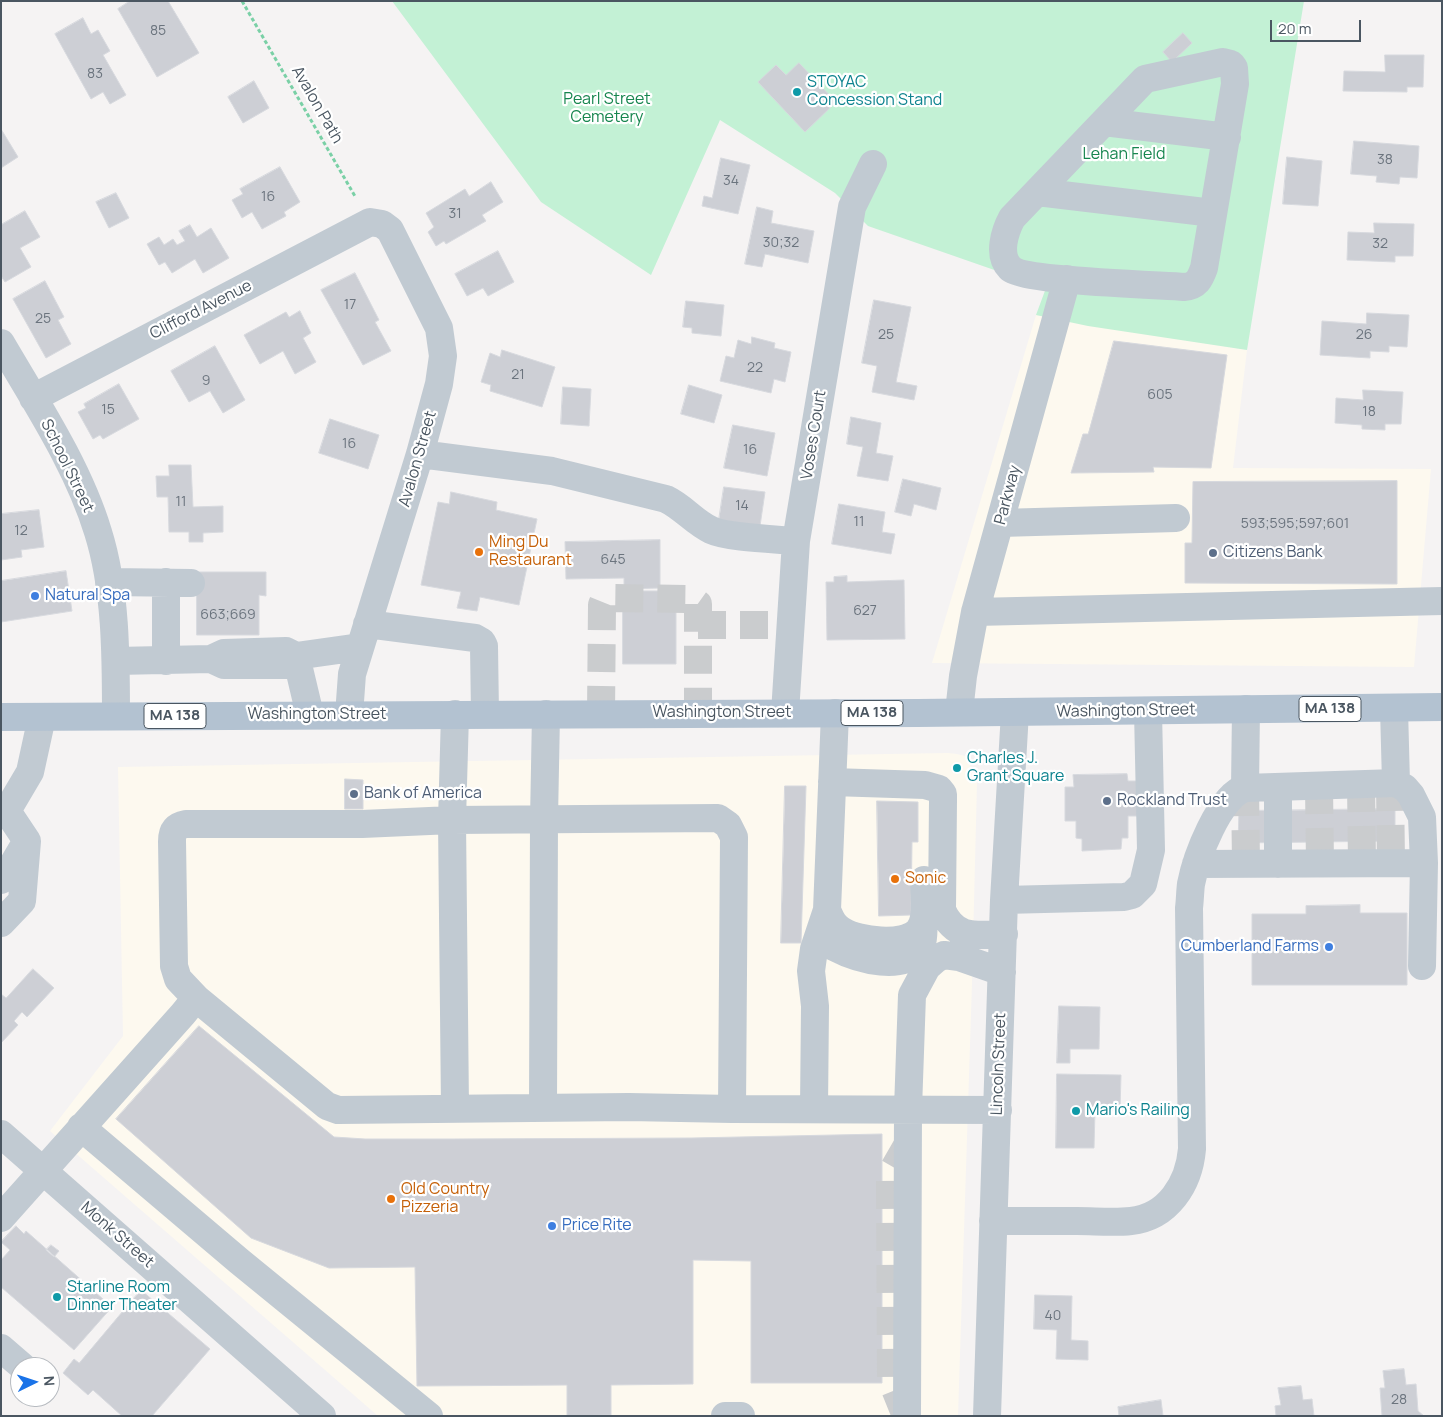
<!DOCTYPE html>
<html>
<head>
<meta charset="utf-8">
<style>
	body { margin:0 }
	#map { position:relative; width:1443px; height:1417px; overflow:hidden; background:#f5f3f3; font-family:Manrope,sans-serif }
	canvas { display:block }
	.frame { position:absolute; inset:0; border:2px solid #4a5661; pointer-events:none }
	.north { position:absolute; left:10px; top:1357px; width:50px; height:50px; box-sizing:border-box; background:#fff; border:1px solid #b7bbc0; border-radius:50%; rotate:86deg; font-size:14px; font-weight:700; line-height:20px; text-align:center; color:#4a5661 }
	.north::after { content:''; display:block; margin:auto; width:18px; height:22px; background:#1a73e8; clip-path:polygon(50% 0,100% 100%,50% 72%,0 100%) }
	.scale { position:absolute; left:1270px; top:20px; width:91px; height:22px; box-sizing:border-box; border:2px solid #4a5661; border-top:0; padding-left:6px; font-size:15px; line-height:18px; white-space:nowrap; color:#4a5661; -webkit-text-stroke:4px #fff; paint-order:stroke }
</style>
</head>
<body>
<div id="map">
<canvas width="1443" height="1417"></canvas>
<div class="frame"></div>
<div class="north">N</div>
<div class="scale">20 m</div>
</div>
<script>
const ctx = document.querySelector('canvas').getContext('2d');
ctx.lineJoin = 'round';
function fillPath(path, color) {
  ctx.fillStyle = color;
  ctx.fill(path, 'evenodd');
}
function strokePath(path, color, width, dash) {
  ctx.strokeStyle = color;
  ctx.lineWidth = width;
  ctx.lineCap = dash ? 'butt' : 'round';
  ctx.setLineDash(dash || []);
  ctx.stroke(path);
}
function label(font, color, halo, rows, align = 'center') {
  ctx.font = font + ' Manrope,sans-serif';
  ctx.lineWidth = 4.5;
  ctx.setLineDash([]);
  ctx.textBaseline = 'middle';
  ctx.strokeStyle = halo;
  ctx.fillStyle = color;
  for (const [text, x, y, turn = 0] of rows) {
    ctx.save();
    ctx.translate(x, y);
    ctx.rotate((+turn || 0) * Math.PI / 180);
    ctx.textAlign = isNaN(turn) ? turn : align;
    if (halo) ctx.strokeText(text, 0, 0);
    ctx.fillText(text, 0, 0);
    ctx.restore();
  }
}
fillPath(new Path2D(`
	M1036 315 1247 350 1233 468 1431 469 1414 667 932 663Z
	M948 753 957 754 965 756 974 772 977 783 972 983 958 1416H378L50 1131 123 1036 118 767Z`), '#fdf9ef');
fillPath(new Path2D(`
	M392 1H1304L1247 350 1088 326 1036 315 1046 288 868 226 835 193 720 120 651 275 541 202Z`), '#c3f1d5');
const building = new Path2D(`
	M130 1H168L199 53 157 77 118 9Z
	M83 18 91 34 98 30 110 51 103 55 126 95 110 104 103 92 91 99 55 34Z
	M1183 33 1192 43 1172 62 1163 52Z
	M1385 55H1424L1423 87H1407V92L1343 91 1344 71 1385 72Z
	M799 63 836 102 805 132 758 82 776 65 786 75Z
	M254 81 269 108 243 123 228 97Z
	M1 129 18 157 1 168Z
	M1354 141 1419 146 1417 178 1400 177 1399 184 1376 182 1377 176 1351 174Z
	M1287 157 1322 161 1318 206 1283 204Z
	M721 158 750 165 738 214 702 206 704 196 712 198Z
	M280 167 300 202 284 212 286 216 262 229 252 212 242 218 232 200 243 194 240 189Z
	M491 182 503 202 482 215 486 221 446 244 444 241 436 246 428 232 434 227 426 213 465 189 469 196Z
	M116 193 129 218 109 228 96 202Z
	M757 207 773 211 771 223 814 231 808 263 765 254 762 267 745 264Z
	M25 211 40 237 20 248 31 267 5 282 1 276V225Z
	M1374 223 1414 224 1413 256H1395V262L1347 260 1348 232 1374 233Z
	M190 225 197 237 211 228 229 258 203 273 195 259 172 273 165 262 159 265 147 244 159 237 164 245 173 239 177 245 185 241 179 231Z
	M498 251 514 282 488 296 483 288 467 296 455 274Z
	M355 273 379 320 375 322 391 351 363 365 321 290Z
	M45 281 64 317 58 320 71 344 46 358 13 299Z
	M874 300 911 307 896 382 917 386 914 400 872 392 877 366 862 363Z
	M686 301 724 305 721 336 692 333V328L683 327Z
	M300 311 311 333 303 338 316 362 295 374 283 351 260 364 244 335 286 312 289 317Z
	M1367 313 1409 315 1407 347 1389 346V352L1370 351V358L1320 355 1322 321 1366 324Z
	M752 337 775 343 774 348 791 352 785 382 774 379 771 393 720 381 726 356 734 358 738 340 751 344Z
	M1114 341 1227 355 1211 468 1153 467 1154 472 1071 473 1083 434H1088Z
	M215 346 245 400 223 413 210 391 189 402 171 371Z
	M502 350 555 367 542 407 490 391 491 385 481 382 490 353 500 357Z
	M119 384 139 419 103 439 100 435 93 439 78 412 86 408 84 404Z
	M689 385 722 395 714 423 681 414Z
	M563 387 591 389 589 426 561 424Z
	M1363 390 1403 392 1401 424H1385V430L1362 429V425L1335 423 1336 398 1363 400Z
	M851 417 881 423 876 453 893 456 888 481 857 476 863 447 847 444Z
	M330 419 379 435 368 469 319 453Z
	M733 425 775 433 767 476 724 468Z
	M169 465H191L193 507 223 506V532L203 533V542H189V532H169L168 497H157L156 476H169Z
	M903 479 941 488 936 510 914 504 911 516 895 512Z
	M1397 481V584L1185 583V543H1192L1193 482Z
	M724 487 765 492 760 526 719 520Z
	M451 492 497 502 496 510 537 519 519 605 480 597 477 611 457 608 461 592 421 585 438 502 449 504Z
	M839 504 885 512 882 532 895 534 891 554 832 544Z
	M39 510 44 547 21 550 22 557 1 560V514Z
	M660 540V588L624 589V578L566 579 565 542Z
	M66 571 72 611 1 622V581Z
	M197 572H266V596L259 595V635H197Z
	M847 576V582L904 580 905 639 827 640 826 582H834V577Z
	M623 591H676V664H623Z
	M1127 774 1128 781H1149V816H1128V838H1122L1121 849 1082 851V839L1076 838V821H1065V787H1074L1073 775Z
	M345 779 363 780V809H345Z
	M785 786H806L801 943H781Z
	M877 801 918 802V842H912L911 915 879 916Z
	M1395 809V841L1238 843 1239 811Z
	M1360 905V913H1407V985H1252V914H1306V906Z
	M33 969 54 988 27 1017 22 1012 14 1021 18 1025 1 1043V994L6 998Z
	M1059 1006 1100 1007 1099 1049H1070V1063H1057Z
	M199 1026 334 1137 365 1139H455L692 1138 882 1134V1383H751V1261L693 1260V1384L611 1385V1415L567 1416V1385L417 1386 415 1267 329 1268 251 1238 116 1119Z
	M1057 1074 1121 1075 1120 1111H1095L1094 1148H1056Z
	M16 1226 24 1234 26 1231 112 1307 74 1350 1 1287V1260L10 1250 1 1242Z
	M51 1245 59 1251 54 1257 46 1250Z
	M141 1290 210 1349 152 1416H122L93 1390 88 1395 63 1373 74 1359 79 1363Z
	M1035 1295 1072 1296 1071 1340 1088 1341V1360L1056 1359 1057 1330 1034 1329Z
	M1404 1369 1406 1385 1416 1384 1418 1411 1424 1416H1382L1380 1388H1385L1383 1371Z
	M1301 1386 1303 1400 1312 1399 1314 1416H1276L1275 1406 1281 1405 1278 1388Z
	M1161 1400 1163 1416H1119L1118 1407Z`);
fillPath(building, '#cdcfd5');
strokePath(building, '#d7d9de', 1);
strokePath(new Path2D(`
	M698 625H790
	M601 714 602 605 604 600 611 598 691 599 698 604V713
	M1390 783 1391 863
	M1361 784 1362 863
	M1319 786 1320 863
	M1245 788 1246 863
	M906 1416 891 1379 890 1180 893 1170 908 1144`), '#caccce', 28, [28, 14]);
strokePath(new Path2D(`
	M242 1 356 198`), '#7ad0a6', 3, [4, 2.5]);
strokePath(new Path2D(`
	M1223 62 1231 64 1234 68 1235 84 1204 268C1200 279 1197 286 1184 287 1158 285 1023 281 1010 268 997 255 1005 231 1012 218L1145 79Z
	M1104 122 1227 137
	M1037 192 1213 213
	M1 343C36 403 78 466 98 532 116 589 116 657 116 716
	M33 398 370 222 382 224 390 230 439 328 443 356 439 384 420 454 352 674 349 715
	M420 454 552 471 666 499C683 507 694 522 711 530 728 538 775 539 796 541
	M1000 523 1176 518
	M109 582 191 583
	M975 612 1442 601
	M367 624 475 638 482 642 484 646 485 714
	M116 661 211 659 224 653 286 651 296 656 286 665H224L211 659
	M166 661V582
	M1394 708 1396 783 1405 788 1411 795 1422 817 1424 863 1422 966
	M959 712 963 676 975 612 1067 279
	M785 713 796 541 852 207 873 164
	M310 715 296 656 360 647
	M832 782 925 785 939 789 943 794V800L942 910C955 940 977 935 1004 934
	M1278 787V864
	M1245 788 1396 783
	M1 812 7 811 30 772 42 717
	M1196 864 1424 863
	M1 880 9 871 25 844
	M1004 900 1124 897 1132 895 1143 884 1151 850 1148 711
	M827 910C831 919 834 927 843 931 859 941 903 946 917 932 929 921 924 895 924 880
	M1 923 22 901 27 841 7 811
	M834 947C855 958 909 976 922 943 924 937 923 929 924 923
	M543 1107 544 820 546 714
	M455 1108 452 820 455 714
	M732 1109 998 1110
	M814 1109 815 1006 811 971 814 949 827 910 835 713
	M81 1127 239 1261 429 1416
	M1 1134 322 1416
	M1 1218 183 1014 196 998 178 979 174 966 172 841C172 830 175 826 186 824H362L452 820 718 818 728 825 734 837 732 1109 629 1107 338 1110 327 1106 196 998
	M993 1221C1021 1221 1049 1221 1077 1221 1095 1221 1113 1223 1131 1221 1168 1217 1189 1184 1192 1149L1189 908C1190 900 1190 892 1191 884 1196 858 1219 796 1245 788L1246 709
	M1 1348 23 1367
	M725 1416H741
	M907 1416 908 1109 912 995 927 967 936 959 944 955 959 957 1002 972
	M987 1416 1004 900 1015 712`), '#c1cad2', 28);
strokePath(new Path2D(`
	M1 717 918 713 1442 707`), '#b3c2d1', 28);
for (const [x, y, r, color] of [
	[797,92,5,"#0f9aa8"],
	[479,552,5,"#e8710a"],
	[1213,553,5,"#5c6f8a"],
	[35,596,5,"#3f7fe0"],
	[957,768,5,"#0f9aa8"],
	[354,794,5,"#5c6f8a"],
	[1107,801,5,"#5c6f8a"],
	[895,879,5,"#e8710a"],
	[1329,947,5,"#3f7fe0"],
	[1076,1111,5,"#0f9aa8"],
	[391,1199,5,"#e8710a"],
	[552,1226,5,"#3f7fe0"],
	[57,1297,5,"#0f9aa8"]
]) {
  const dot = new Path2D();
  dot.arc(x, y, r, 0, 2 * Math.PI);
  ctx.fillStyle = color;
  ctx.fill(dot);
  strokePath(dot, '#fff', 2);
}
label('14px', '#6b747e', null, [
	["85",158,31],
	["83",95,74],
	["38",1385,160],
	["34",731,181],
	["16",268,197],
	["31",455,214],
	["30;32",781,243],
	["32",1380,244],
	["17",350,305],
	["25",43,319],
	["25",886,335],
	["26",1364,335],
	["22",755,368],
	["21",518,375],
	["9",206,381],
	["605",1160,395],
	["15",108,410],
	["18",1369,412],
	["16",349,444],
	["16",750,450],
	["11",181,502],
	["14",742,506],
	["11",859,522],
	["593;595;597;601",1295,524],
	["12",21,531],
	["645",613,560],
	["627",865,611],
	["663;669",228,615],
	["40",1053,1316],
	["28",1399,1400]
]);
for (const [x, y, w] of [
	[1330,709,62],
	[872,713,62],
	[175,716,62]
]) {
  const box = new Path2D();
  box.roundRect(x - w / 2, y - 12.5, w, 25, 4);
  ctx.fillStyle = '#fff';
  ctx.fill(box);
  strokePath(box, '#4a5661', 1);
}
label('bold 15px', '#4a5661', null, [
	["MA 138",1330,709],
	["MA 138",872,713],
	["MA 138",175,716]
]);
label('16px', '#0d838f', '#fff', [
	["STOYAC",807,83],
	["Concession Stand",807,101],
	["Charles J.",967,759],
	["Grant Square",967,777],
	["Mario's Railing",1086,1111],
	["Starline Room",67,1288],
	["Dinner Theater",67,1306]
], 'left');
label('16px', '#17864f', '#fff', [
	["Pearl Street",607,100],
	["Cemetery",607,118],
	["Lehan Field",1124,155]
]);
label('16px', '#4a5661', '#fff', [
	["Avalon Path",317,105,60],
	["Clifford Avenue",201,310,-27],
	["Voses Court",814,435,-81],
	["Avalon Street",418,459,-74],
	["School Street",67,466,64],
	["Parkway",1008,495,-75],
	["Washington Street",1126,711,-1],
	["Washington Street",722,713],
	["Washington Street",317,715],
	["Lincoln Street",999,1064,-88],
	["Monk Street",117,1235,41]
]);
label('16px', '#c56008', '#fff', [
	["Ming Du",489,543],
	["Restaurant",489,561],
	["Sonic",905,879],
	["Old Country",401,1190],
	["Pizzeria",401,1208]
], 'left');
label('16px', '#4e5e75', '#fff', [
	["Citizens Bank",1223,553],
	["Bank of America",364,794],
	["Rockland Trust",1117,801]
], 'left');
label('16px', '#366cbe', '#fff', [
	["Natural Spa",45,596],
	["Cumberland Farms",1319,947,"right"],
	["Price Rite",562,1226]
], 'left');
</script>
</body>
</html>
